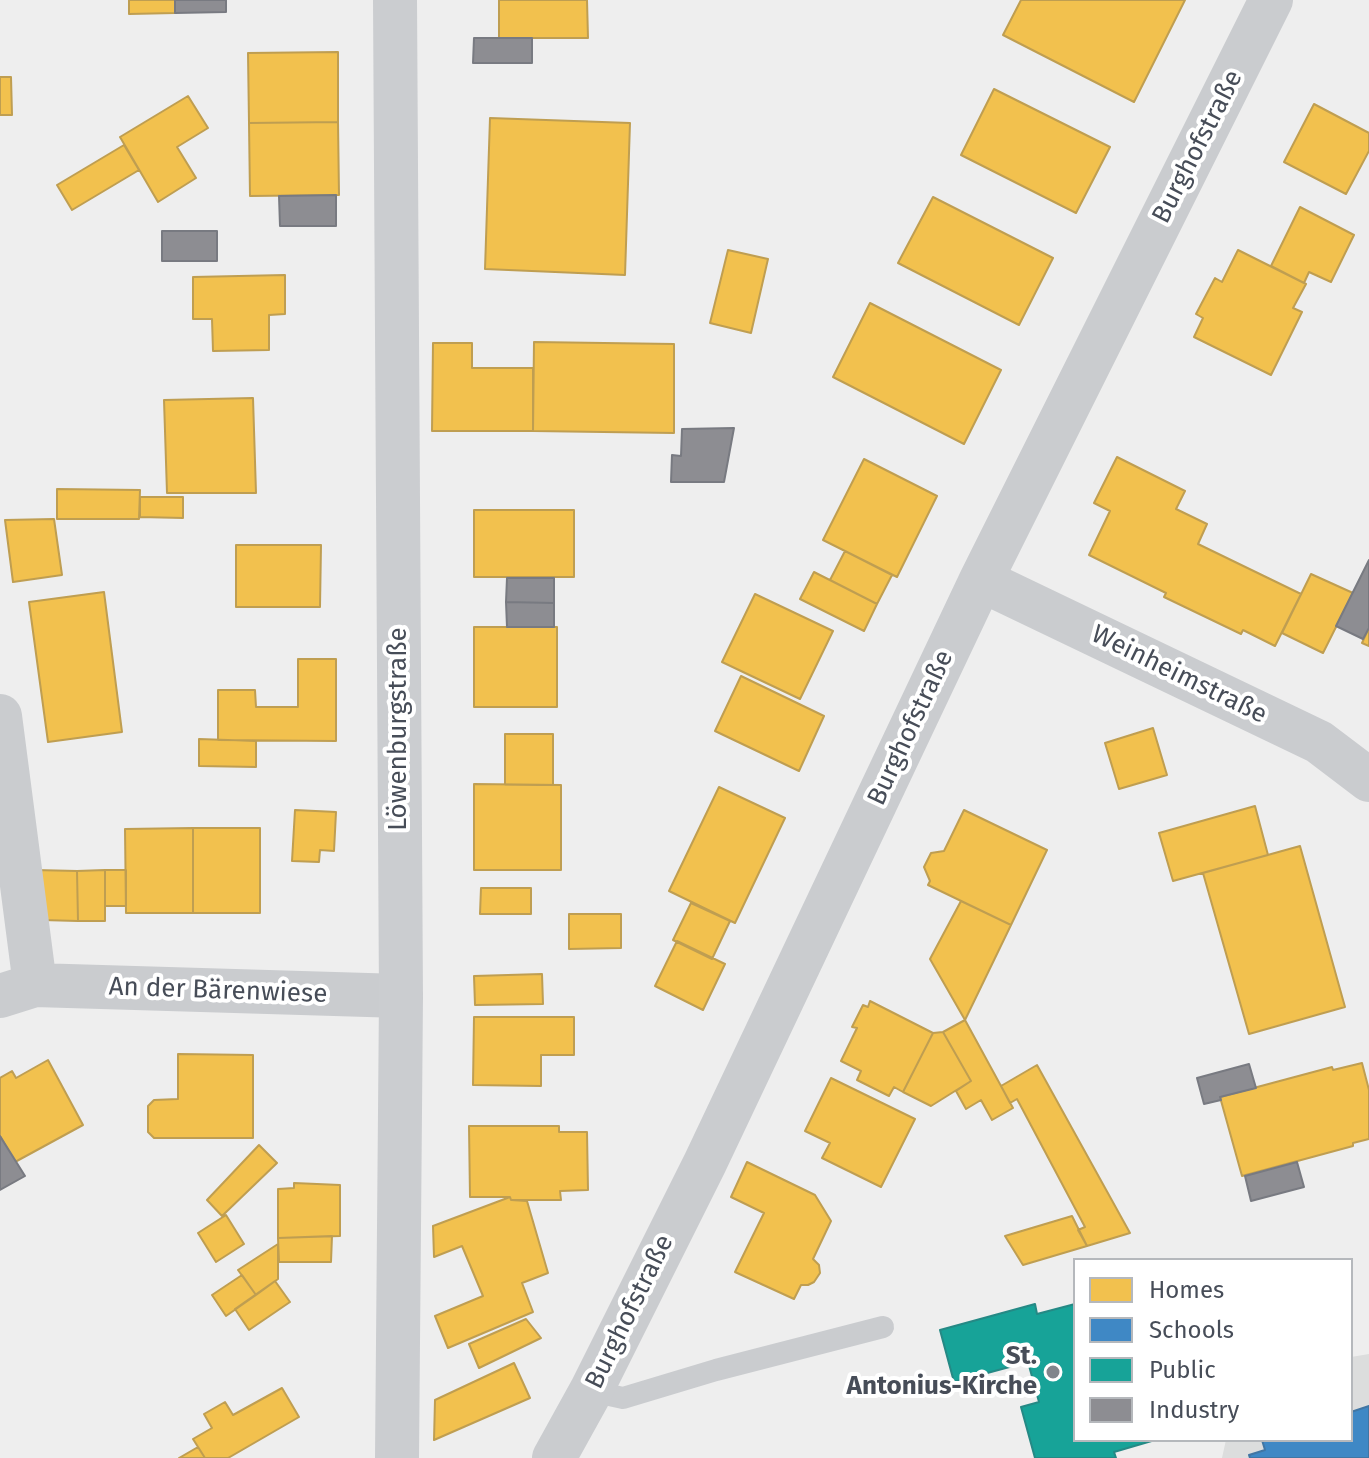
<!DOCTYPE html>
<html>
<head>
<meta charset="utf-8">
<style>
	body { margin:0 }
	#map { position:relative; width:1369px; height:1458px; overflow:hidden; background:#eee; font-family:"Fira Sans",sans-serif }
	canvas { display:block }
	.legend { position:absolute; left:1073px; top:1258px; width:280px; height:184px; box-sizing:border-box; background:#fff; border:2px solid #b5b8bc; margin:0; padding:10px 14px; list-style:none; font-size:24px; color:#474d58 }
	.legend li { display:flex; align-items:center; gap:16px; height:40px }
	.legend b { width:40px; border:2px solid #b5b8bc }
</style>
</head>
<body>
<div id="map">
<canvas width="1369" height="1458"></canvas>
<ul class="legend">
<li><b style="height:22px;background:#f2c14e"></b>Homes</li>
<li><b style="height:22px;background:#3f88c5"></b>Schools</li>
<li><b style="height:22px;background:#17a398"></b>Public</li>
<li><b style="height:22px;background:#8d8d92"></b>Industry</li>
</ul>
</div>
<script>
const ctx = document.querySelector('canvas').getContext('2d');
ctx.lineJoin = 'round';
function fillPath(path, color) {
  ctx.fillStyle = color;
  ctx.fill(path, 'evenodd');
}
function strokePath(path, color, width, dash) {
  ctx.strokeStyle = color;
  ctx.lineWidth = width;
  ctx.lineCap = dash ? 'butt' : 'round';
  ctx.setLineDash(dash || []);
  ctx.stroke(path);
}
function label(font, color, halo, rows, align = 'center') {
  ctx.font = font + ' "Fira Sans",sans-serif';
  ctx.lineWidth = 8;
  ctx.setLineDash([]);
  ctx.textBaseline = 'middle';
  ctx.strokeStyle = halo;
  ctx.fillStyle = color;
  for (const [text, x, y, turn = 0] of rows) {
    ctx.save();
    ctx.translate(x, y);
    ctx.rotate((+turn || 0) * Math.PI / 180);
    ctx.textAlign = isNaN(turn) ? turn : align;
    if (halo) ctx.strokeText(text, 0, 0);
    ctx.fillText(text, 0, 0);
    ctx.restore();
  }
}
fillPath(new Path2D(`
	M1369 1354V1458H1222L1226 1440H1351V1357Z`), '#dcdddd');
const homes = new Path2D(`
	M129 0H175V13L129 14Z
	M499 0H587L588 38H499Z
	M1021 0H1185L1134 102 1003 35Z
	M338 52V122L249 123 248 53Z
	M0 77H11L12 115H0Z
	M994 89 1110 147 1076 213 961 155Z
	M188 96 208 128 177 147 196 178 158 202 120 137Z
	M1314 104 1369 133V151L1346 194 1284 162Z
	M490 118 630 123 625 275 485 269Z
	M338 122 339 195 250 196 249 123Z
	M124 145 139 170 72 210 57 185Z
	M933 197 1053 258 1019 325 898 263Z
	M1300 207 1354 235 1331 282 1309 272 1304 283 1271 266Z
	M728 250 768 259 751 333 710 323Z
	M1238 250 1306 284 1293 308 1302 312 1271 375 1194 337 1203 318 1196 314 1215 278 1222 282Z
	M285 275V314L269 315V350L213 351 212 319H193V277Z
	M870 303 1001 370 964 444 833 377Z
	M534 342 674 344V433L533 431Z
	M433 343H472V368H533V431H432Z
	M253 398 256 493H167L164 400Z
	M1117 457 1185 491 1176 509 1207 524 1198 544 1301 594 1275 646 1243 630 1241 634 1164 597 1166 593 1089 555 1110 511 1094 503Z
	M864 459 937 496 897 577 823 540Z
	M57 489 140 490 139 519H57Z
	M140 497H183V518L140 517Z
	M474 510H574V577H474Z
	M54 519 62 575 13 582 5 520Z
	M236 545H321L320 607H236Z
	M845 551 892 575 877 604 830 580Z
	M814 572 877 604 864 631 800 599Z
	M1311 574 1353 593 1323 653 1282 633Z
	M104 592 122 732 48 742 29 602Z
	M755 594 833 631 800 699 722 662Z
	M474 627H557V707H474Z
	M1369 628V646L1362 643Z
	M298 659H336V741L218 740V690H255L256 707H298Z
	M741 676 824 716 799 771 715 731Z
	M1153 728 1167 775 1119 789 1105 743Z
	M505 734H553V785H505Z
	M199 739 256 741V767L199 766Z
	M474 784 561 785V870H474Z
	M719 787 785 818 735 923 669 891Z
	M1255 806 1268 855 1173 881 1159 833Z
	M295 810 336 812 334 851 320 850 319 862 292 861Z
	M964 810 1047 850 1011 925 928 885 930 881 924 867 931 853 944 851Z
	M193 828V913H126L125 829Z
	M193 828H260V913H193Z
	M1300 846 1345 1007 1249 1034 1203 873Z
	M35 870 77 871 78 921 42 920Z
	M105 870H126V906H105Z
	M105 870V921H78L77 871Z
	M481 888H531V914H480Z
	M961 901 1011 925 965 1020 930 959Z
	M691 903 730 921 712 959 673 940Z
	M569 914H621V948L569 949Z
	M677 941 725 964 703 1010 655 986Z
	M542 974 543 1004 475 1005 474 976Z
	M870 1001 933 1033 903 1092 894 1087 889 1096 857 1080 861 1071 841 1061 857 1028 852 1027 863 1005 868 1007Z
	M474 1017H574V1055H541V1086L473 1085Z
	M965 1020 1013 1108 992 1120 981 1100 966 1109 956 1091 971 1081 943 1032Z
	M943 1032 971 1081 931 1106 903 1092 933 1033Z
	M178 1054 253 1055V1138H154L148 1132V1106L154 1100 178 1099Z
	M48 1060 83 1125 15 1162 0 1136V1078L12 1071 16 1078Z
	M1362 1063 1369 1090V1139L1353 1143V1146L1242 1176 1220 1097 1332 1067 1333 1070Z
	M1037 1065 1130 1233 1087 1246 1078 1230 1085 1227 1017 1099 1010 1103 1001 1086Z
	M831 1078 915 1119 881 1187 822 1158 830 1143 805 1131Z
	M469 1126H559V1132H587L588 1190 560 1191 561 1200H511L510 1197H470Z
	M259 1145 277 1163 222 1216 207 1200Z
	M747 1162 815 1195 831 1221 813 1259 819 1265 820 1273 814 1282 808 1285H801L794 1299 735 1272 764 1213 731 1197Z
	M294 1183 340 1185V1236L278 1238V1189L294 1188Z
	M510 1197 511 1200 527 1201 548 1273 522 1283 533 1312 448 1348 435 1316 483 1296 462 1246 434 1257 433 1226Z
	M226 1215 244 1244 216 1262 198 1233Z
	M1072 1216 1087 1246 1023 1265 1005 1236Z
	M332 1236 331 1262H279L278 1238Z
	M278 1244V1279L256 1295 238 1270Z
	M242 1275 256 1295 226 1316 212 1295Z
	M275 1281 290 1302 249 1330 235 1309Z
	M526 1319 541 1338 479 1368 469 1344Z
	M514 1363 530 1398 434 1440 435 1400Z
	M282 1388 299 1417 228 1458H205L193 1439 212 1428 204 1414 225 1402 233 1415Z
	M198 1447 205 1458H179Z`);
fillPath(homes, '#f2c14e');
strokePath(homes, '#bf9e51', 2);
const schools = new Path2D(`
	M1369 1406V1458H1250L1249 1455 1265 1450 1262 1440H1351V1412Z`);
fillPath(schools, '#3f88c5');
strokePath(schools, '#4176a4', 2);
const public = new Path2D(`
	M1035 1304 1037 1314 1075 1304V1440H1155L1114 1452 1116 1458H1035L1021 1407 1039 1402 1028 1362 954 1382 940 1330Z`);
fillPath(public, '#17a398');
strokePath(public, '#258985', 2);
const industry = new Path2D(`
	M175 0H226V12L175 13Z
	M474 38H532V63H473Z
	M336 195V226H280L279 196Z
	M162 231H217V261H162Z
	M734 428 724 482H671L672 455 681 456 682 429Z
	M1369 560V628L1363 639 1336 626Z
	M507 578H554V603L506 602Z
	M506 602 554 603V627H507Z
	M1249 1064 1256 1088 1220 1097 1221 1100 1204 1104 1197 1078Z
	M0 1136 25 1176 0 1190Z
	M1297 1162 1304 1187 1251 1201 1245 1176Z`);
fillPath(industry, '#8d8d92');
strokePath(industry, '#787a81', 2);
strokePath(new Path2D(`
	M591 1391 623 1398 716 1370 883 1327`), '#cacccf', 22);
strokePath(new Path2D(`
	M981 580 1319 742 1369 780
	M0 716 35 985
	M0 996 35 985 401 996
	M554 1458 591 1391 705 1163 981 580 1271 0`), '#cacccf', 44);
strokePath(new Path2D(`
	M395 0 401 996 397 1458`), '#cbcdd0', 44);
for (const [x, y, r, color] of [
	[1053,1372,8,"#81858c"]
]) {
  const dot = new Path2D();
  dot.arc(x, y, r, 0, 2 * Math.PI);
  ctx.fillStyle = color;
  ctx.fill(dot);
  strokePath(dot, '#fff', 3);
}
label('26px', '#474d58', '#fff', [
	["Burghofstraße",1198,147,-63],
	["Weinheimstraße",1179,675,26],
	["Burghofstraße",911,728,-65],
	["Löwenburgstraße",399,729,-90],
	["An der Bärenwiese",218,991,2],
	["Burghofstraße",630,1312,-64]
]);
label('bold 26px', '#474d58', '#fff', [
	["St.",1037,1357],
	["Antonius-Kirche",1037,1387]
], 'right');
</script>
</body>
</html>
